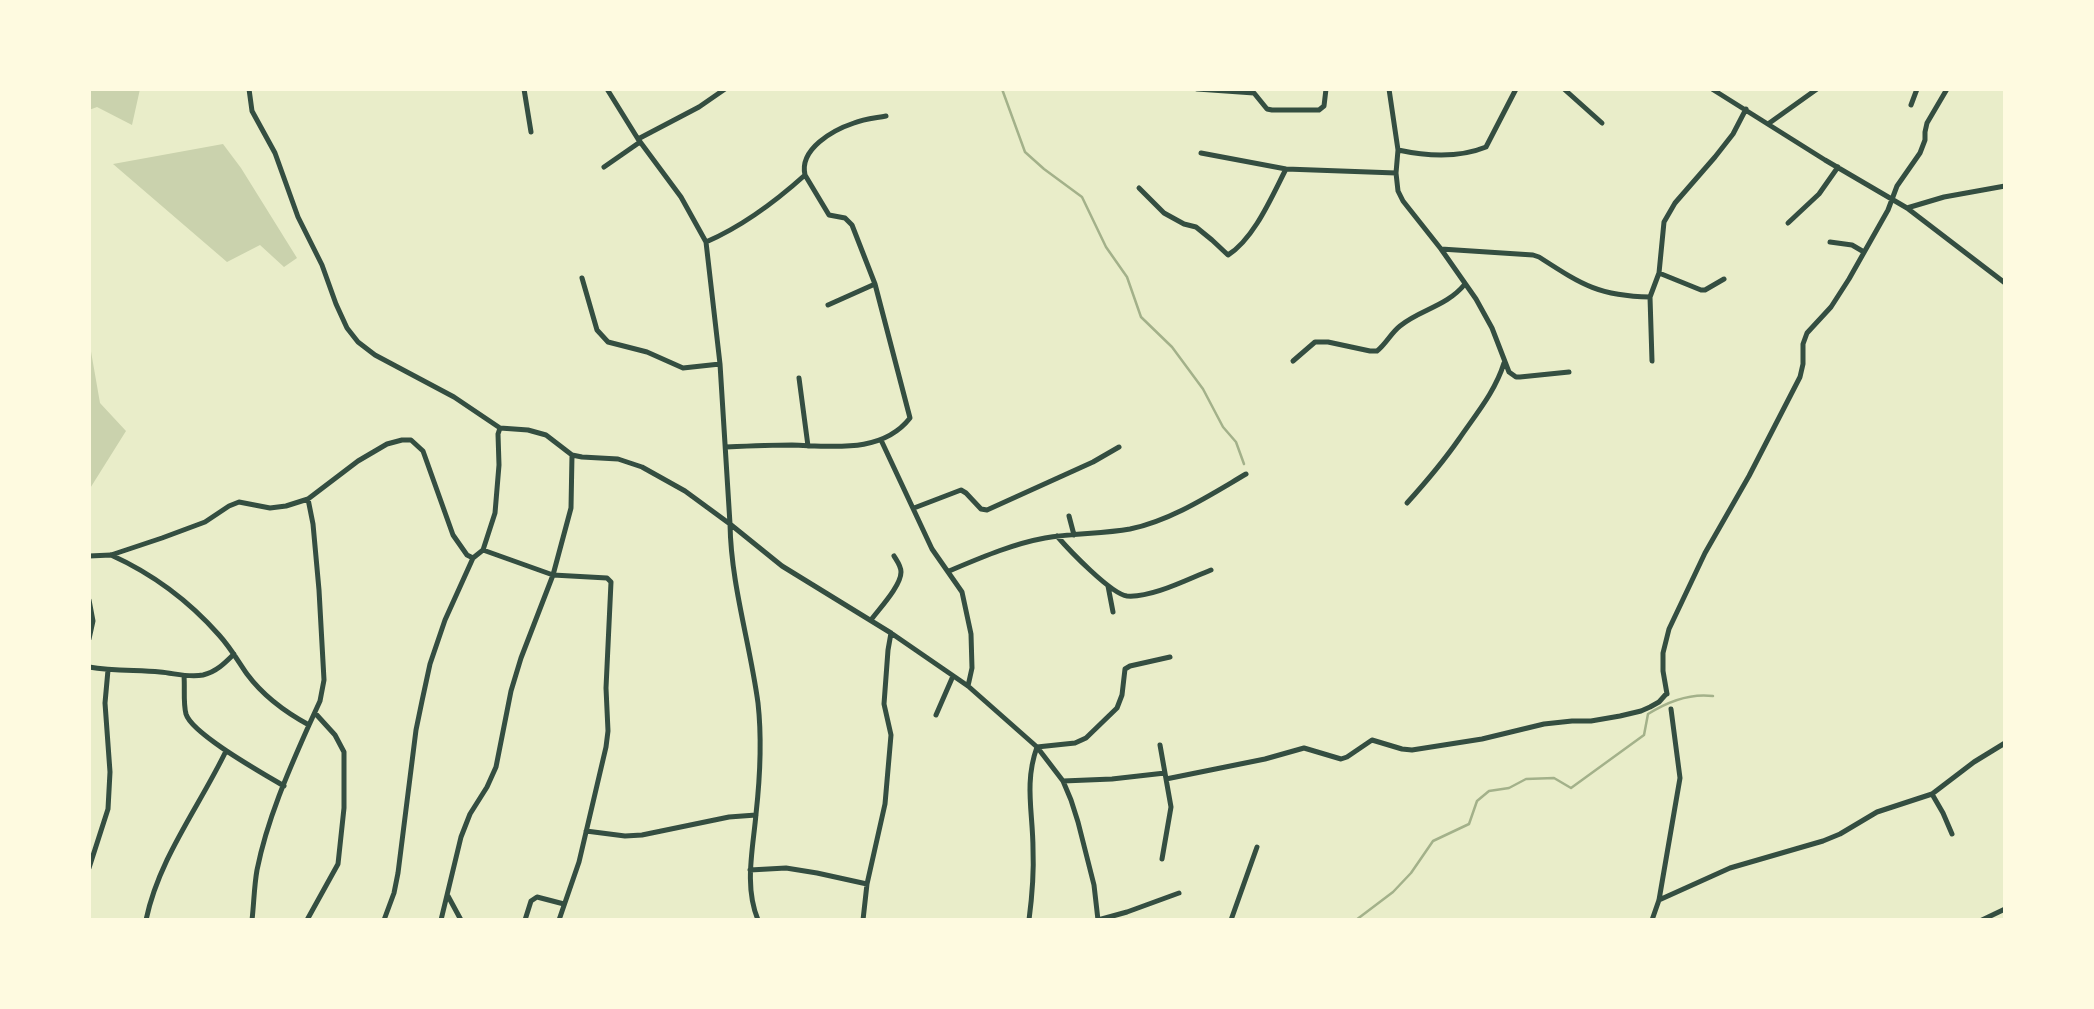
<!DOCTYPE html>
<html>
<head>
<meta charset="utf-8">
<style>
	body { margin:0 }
	#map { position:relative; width:2094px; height:1009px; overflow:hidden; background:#e9edc9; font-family:Montserrat,sans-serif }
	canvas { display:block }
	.frame { position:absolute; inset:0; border:91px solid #fefae0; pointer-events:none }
</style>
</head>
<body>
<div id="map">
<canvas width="2094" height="1009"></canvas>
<div class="frame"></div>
</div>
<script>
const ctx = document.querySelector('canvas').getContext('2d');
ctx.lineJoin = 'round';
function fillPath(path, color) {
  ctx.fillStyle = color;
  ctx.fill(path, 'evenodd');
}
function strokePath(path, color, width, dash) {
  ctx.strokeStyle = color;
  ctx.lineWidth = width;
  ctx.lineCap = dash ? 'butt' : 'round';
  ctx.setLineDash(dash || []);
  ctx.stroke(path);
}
fillPath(new Path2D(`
	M89 89H140L132 125 97 107 89 110Z
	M223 144 241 168 297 258 284 267 260 245 227 262 113 164Z
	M89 340 100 403 126 431 89 490Z`), '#cad2ad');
strokePath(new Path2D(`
	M1002 89 1025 152 1044 169 1082 197 1106 247 1127 277 1141 317 1172 347 1203 389 1223 427 1236 442 1244 464
	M1356 920 1393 892 1411 873 1433 841 1469 824 1477 801 1489 791 1509 788 1526 779 1554 778 1571 788 1644 735 1648 714C1667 702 1690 693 1713 696`), '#a3b18a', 2.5);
strokePath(new Path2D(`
	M249 89 252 111 275 153 298 217 322 265 336 304 347 328 358 342 375 355 454 397 500 428 528 430 546 435 572 455 582 457 618 459 642 467 685 491 730 524C731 585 750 643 758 703 762 739 760 778 756 814 753 849 744 886 758 920
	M524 89 531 132
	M607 89 638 139 681 197 706 242 720 364 730 524 782 566 891 633 968 686 1037 747 1063 781 1071 800 1078 822 1094 885 1098 920
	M1197 89 1254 93 1267 109 1272 110H1319L1324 106 1326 89
	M1389 89 1398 150 1396 173 1398 191 1403 201 1441 249 1476 299 1492 328 1509 372 1516 377H1520L1569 372
	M1564 89 1602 123
	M1712 89 1825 160 1907 208 1944 197 2005 186
	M1911 105 1917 89
	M1768 124 1817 89
	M638 139 699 107 725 89
	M1398 150C1426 156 1459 158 1486 147L1516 89
	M1201 153 1286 169 1396 173
	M604 167 640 142
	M1139 188 1164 213 1184 224 1196 227 1212 240 1228 255C1254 239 1272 196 1286 169
	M1907 208 2005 283
	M1788 223 1819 194 1838 167
	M706 242C743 226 775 202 805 175 799 149 833 130 854 123 864 119 876 118 886 116
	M1830 242 1852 245 1864 252
	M1441 249 1533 255 1539 257C1581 284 1598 296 1650 297
	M1659 273 1701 290H1705L1724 279
	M582 278 597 330 608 342 647 352 683 368 720 364
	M828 305 875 284
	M1293 361 1315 342H1328L1370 351H1377C1386 344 1391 333 1400 326 1421 309 1446 307 1465 284
	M1652 361 1650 297 1659 273 1664 222 1675 203 1715 157 1733 134 1746 109
	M799 378 808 446
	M881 440 932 549 962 592 971 634 972 668 968 686
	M726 447C748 446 770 445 792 445 832 446 882 454 910 418L875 284 852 225 845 218 829 215 805 175
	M308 499 313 524 319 590 324 680 320 701 309 725
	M1407 503C1426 482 1443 462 1459 439 1476 414 1495 392 1504 363
	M914 508 961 490 966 493 981 509 987 510 1093 462 1119 447
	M1069 516 1074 535
	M1057 536C1069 550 1111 594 1127 596 1152 598 1188 579 1211 570
	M483 550 553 575 607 578 611 582 606 688 608 731 606 747 579 862 559 920
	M111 555C153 574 189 601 219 635 230 647 238 661 247 674 264 697 285 712 309 725 288 772 267 820 257 870 254 887 254 903 252 920
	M89 556 111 555 162 538 205 522 229 506 239 502 270 508 286 506 308 499 358 461 387 444 402 440H411L423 451 453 535 467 555 473 558
	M949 571C980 558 1012 544 1045 538 1073 533 1102 534 1130 529 1172 520 1210 495 1246 474
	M1108 586 1113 612
	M89 600 93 621 89 639
	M871 620C879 609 901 586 901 572 901 566 897 561 894 556
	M89 667C113 671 136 670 160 672 174 673 188 678 203 675 216 672 225 663 234 654
	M184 676C185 688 183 703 186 714 192 734 264 774 284 786
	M1667 694 1663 671V653L1669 629 1705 553 1749 476 1800 377 1803 364V344L1807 333 1831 307 1849 279 1888 210 1897 186 1920 153 1925 140V132L1927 123 1947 89
	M936 715 953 676
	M1160 745 1171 807 1162 859
	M1166 779 1265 759 1304 748 1341 759 1347 757 1372 740 1402 749 1412 750 1482 739 1544 724 1572 721H1591L1620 716 1641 711 1650 707 1659 702 1667 693
	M1063 781 1112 779 1165 773
	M1932 794 1943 813 1952 834
	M586 831 625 836 642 835 729 817 756 815
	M89 868 108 809 110 772 105 703 108 670
	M750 870 786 868 817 873 867 884 863 920
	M867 884 885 804 891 735 884 704 888 650 891 633
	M448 896 461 920
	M1659 900 1730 868 1823 841 1840 834 1877 812 1932 794 1974 762 2005 743
	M146 920C159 858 199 807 226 751
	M307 920 338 864 344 808V752L335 735 315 713
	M384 920 394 893 398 873 416 730 422 701 430 664 445 620 473 558 483 550 495 513 499 465 498 434 500 428
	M441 920 461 837 470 814 487 787 496 767 511 691 521 658 553 575 571 508 572 455
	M525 920 531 901 537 897 564 904
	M1029 920C1032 897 1034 872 1033 849 1033 813 1024 783 1037 747L1075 743 1086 738 1117 708 1122 695 1125 669 1130 666 1170 657
	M1098 920 1127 912 1179 893
	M1231 920 1257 847
	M1652 920 1659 900 1680 778 1671 709
	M1982 920 2005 909`), '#344e41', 5);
</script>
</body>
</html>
